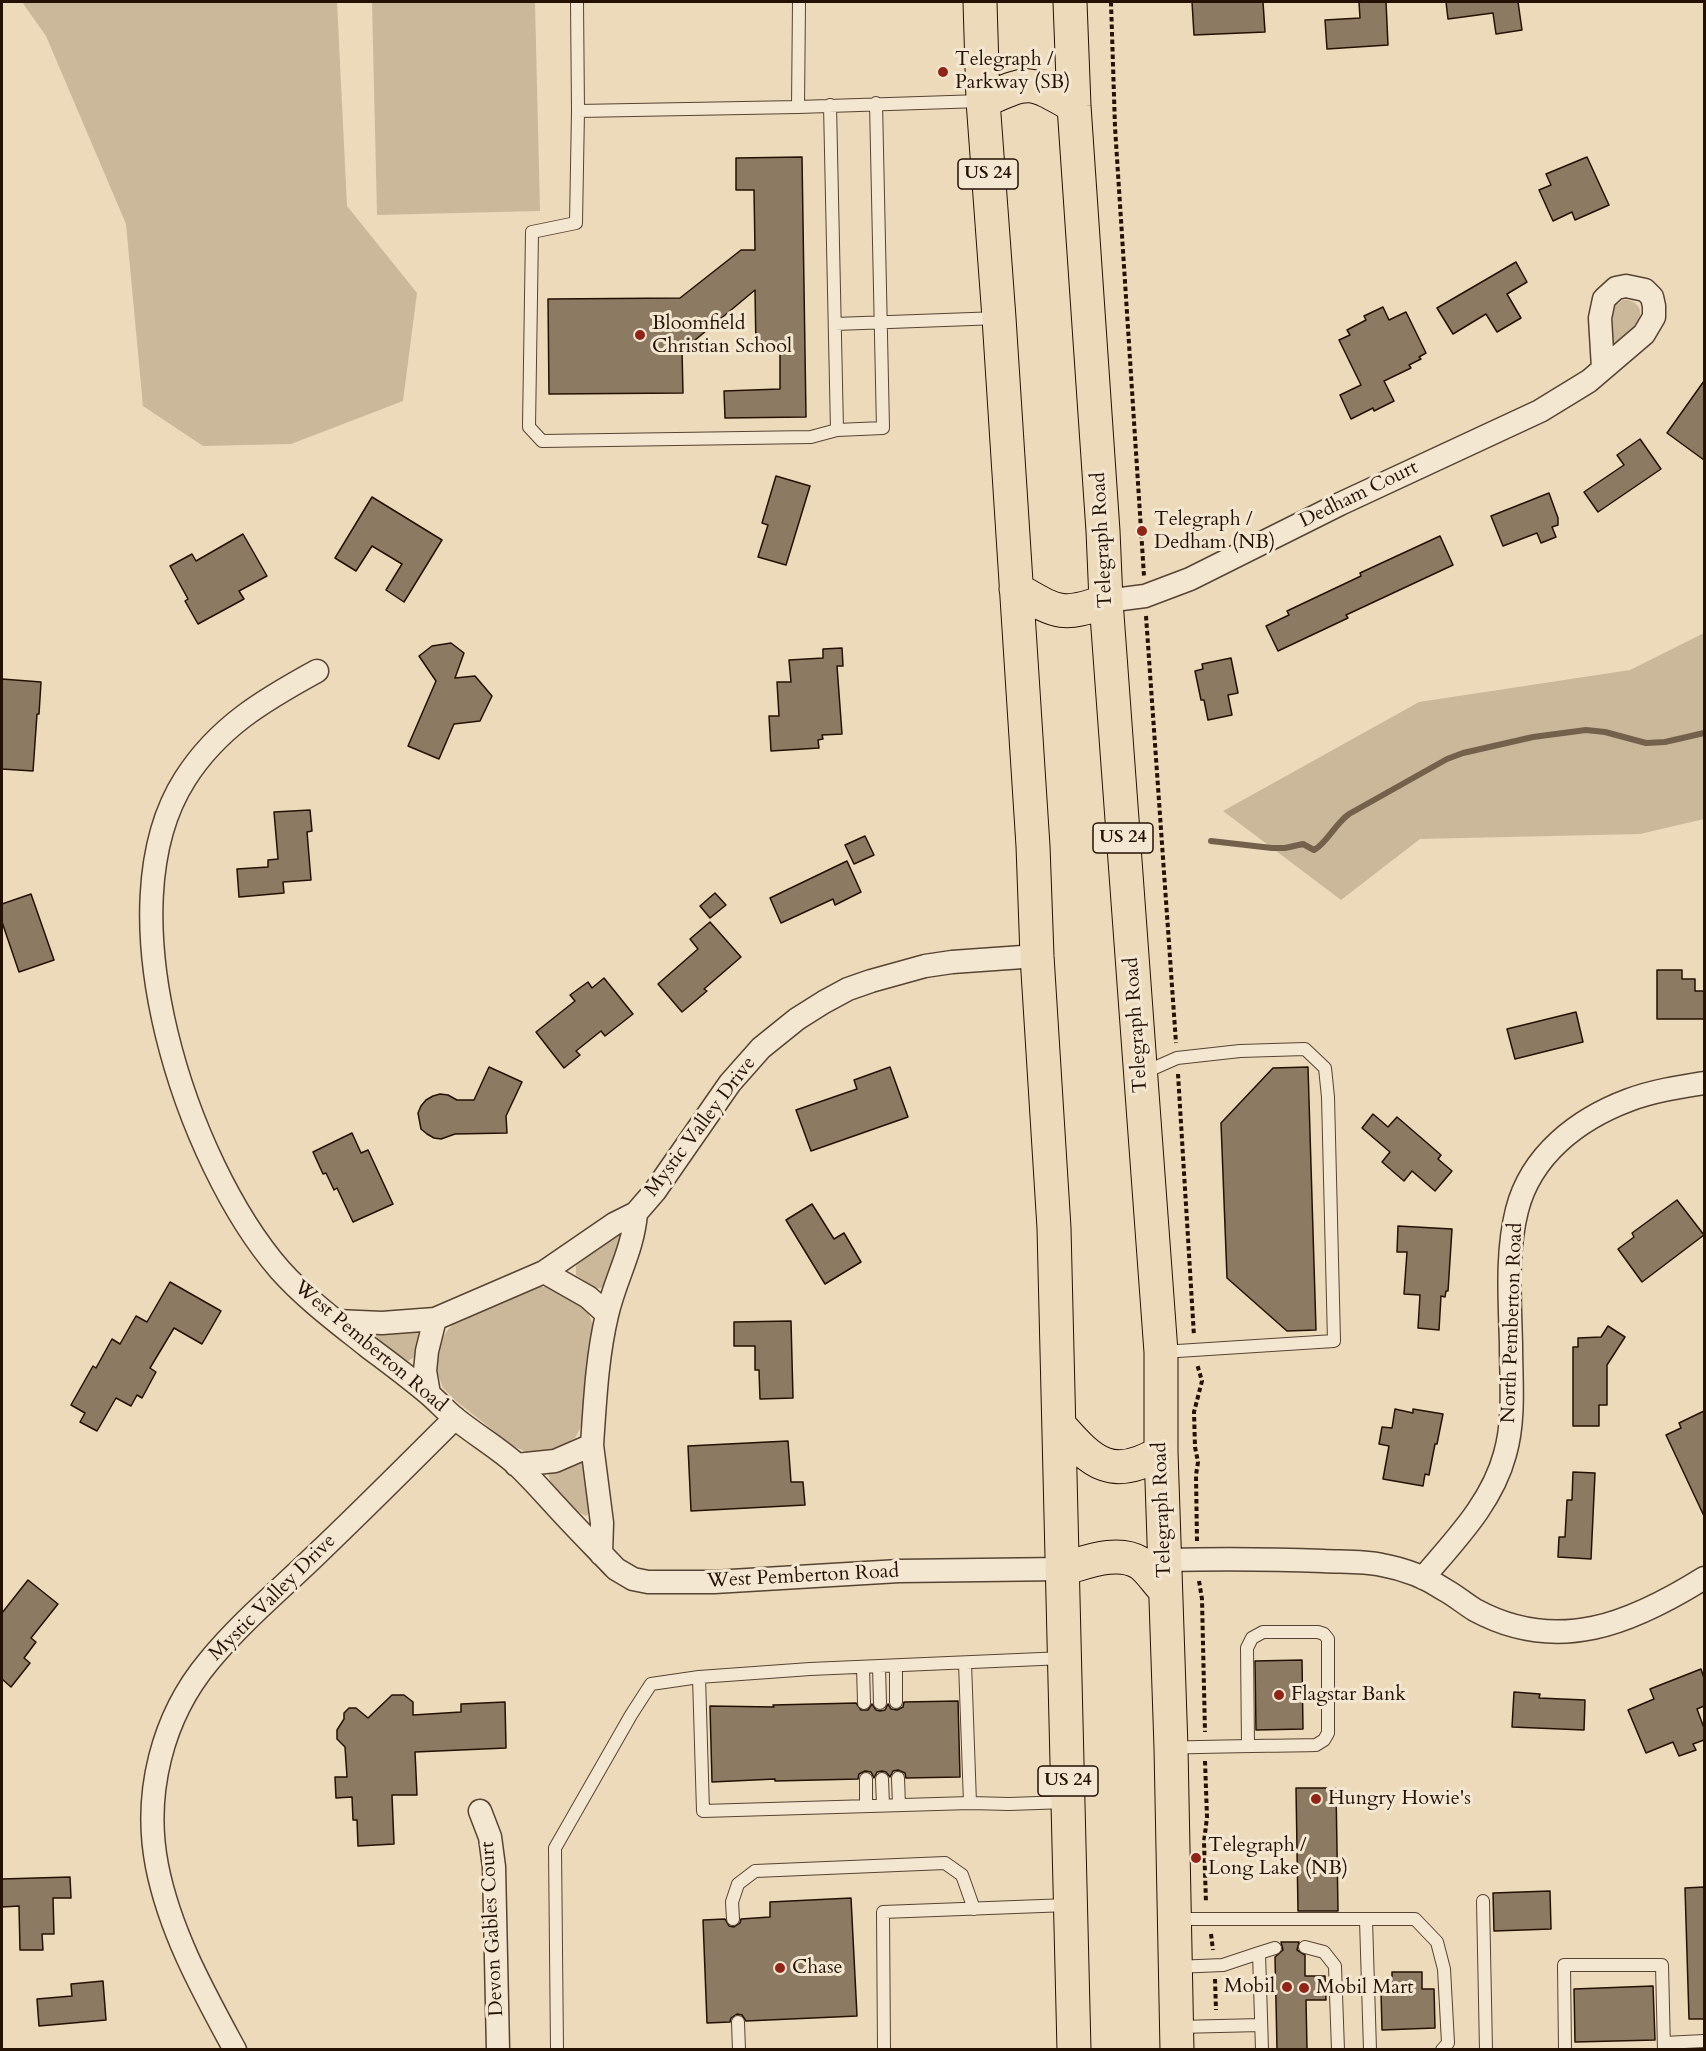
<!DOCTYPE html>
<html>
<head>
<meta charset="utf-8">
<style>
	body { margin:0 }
	#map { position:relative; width:1706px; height:2051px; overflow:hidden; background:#eddaba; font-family:Cardo,serif }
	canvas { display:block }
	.frame { position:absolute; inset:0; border:3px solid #251104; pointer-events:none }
</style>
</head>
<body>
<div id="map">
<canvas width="1706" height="2051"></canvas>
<div class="frame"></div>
</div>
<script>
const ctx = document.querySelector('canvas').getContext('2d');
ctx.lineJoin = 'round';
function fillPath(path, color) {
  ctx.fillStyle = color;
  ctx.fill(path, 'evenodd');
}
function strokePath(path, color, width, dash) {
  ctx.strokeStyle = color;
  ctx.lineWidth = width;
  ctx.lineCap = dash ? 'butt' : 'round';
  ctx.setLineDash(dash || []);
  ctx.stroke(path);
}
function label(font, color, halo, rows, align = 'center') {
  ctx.font = font + ' Cardo,serif';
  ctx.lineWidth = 6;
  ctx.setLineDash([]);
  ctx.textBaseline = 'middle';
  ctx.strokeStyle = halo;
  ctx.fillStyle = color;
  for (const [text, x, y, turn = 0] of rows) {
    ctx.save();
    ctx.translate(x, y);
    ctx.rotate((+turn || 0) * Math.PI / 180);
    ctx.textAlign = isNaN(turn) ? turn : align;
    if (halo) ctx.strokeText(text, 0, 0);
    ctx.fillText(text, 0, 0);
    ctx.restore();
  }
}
fillPath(new Path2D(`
	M22 2H337L347 206 417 293 403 401 291 444 203 446 143 406 126 224 46 36Z
	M372 2H535L540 211 377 215Z
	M1623 300C1628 300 1632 300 1636 304 1650 317 1626 335 1617 344L1614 345 1612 340 1613 310 1615 306Z
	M1704 633V819L1640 834 1420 839 1341 900 1223 811 1419 702 1630 670Z
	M624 1227 629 1230 604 1287 596 1289 576 1275V1263Z
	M535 1287H549L563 1291 588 1311 594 1329 584 1421 575 1438 564 1445 549 1452 531 1454 513 1446 456 1401 443 1388 436 1369V1358L440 1343 446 1332 458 1318Z
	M415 1330 421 1338 416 1356 408 1361 377 1342 376 1332Z
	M581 1459 586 1463 592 1510 586 1516C570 1508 546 1488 549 1470Z`), '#cbb89b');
strokePath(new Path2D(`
	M1211 841 1272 848H1285L1303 844 1314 850C1326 844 1335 824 1349 814L1447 759 1463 753 1533 737 1586 730 1605 732 1646 743 1665 742 1704 733`), '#74614c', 6);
const building = new Path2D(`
	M1192 2H1263L1265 32 1194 35Z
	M1359 2H1386L1388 45 1327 49 1325 20 1360 18Z
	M1446 2H1518L1522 30 1496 34 1493 13 1448 19Z
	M802 157 806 417 725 418 724 391 780 389V348L756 349 755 290 682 351 683 393 549 394 548 299 680 298 741 250H755L754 190H736V158Z
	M1587 157 1609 205 1575 220 1572 212 1553 221 1539 190 1551 185 1546 174Z
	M1516 262 1527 282 1507 294 1521 318 1497 332 1486 314 1453 334 1437 308Z
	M1383 307 1389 320 1406 312 1426 353 1419 357 1421 359 1409 365 1411 368 1384 381 1394 401 1374 411 1373 408 1351 419 1340 395 1361 385 1339 340 1350 335 1347 330 1366 320 1364 316Z
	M1704 381V460L1667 433Z
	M1640 439 1661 469 1598 512 1584 492 1624 465 1617 455Z
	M776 476 810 486 786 565 758 557 768 525 762 523Z
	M1549 493 1558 518V525L1552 527 1556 537 1541 543 1537 533 1503 546 1491 516Z
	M372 497 442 540 404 602 386 590 402 564 372 546 356 571 335 558Z
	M243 534 267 576 239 591 244 599 198 624 185 601 188 599 170 566 192 554 196 561Z
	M1440 536 1453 565 1346 615 1348 618 1278 651 1266 626 1289 615 1287 611 1361 576 1360 573Z
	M451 643 464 653 455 678 475 676 492 696 480 721 454 724 439 759 408 746 436 681 419 656 432 646Z
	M842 648 843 666H837L842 734 822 735 823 739 818 740 819 748 771 751 769 716H779L777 682H791L789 660 823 658V649Z
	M1231 658 1238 693 1228 695 1232 715 1208 720 1204 700H1201L1195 671 1203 669 1202 664Z
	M2 679 41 682 39 714H37L33 771 2 769Z
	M310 810 312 831 307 832 311 880 283 882 284 893 239 897 237 869 268 867V860L278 859 274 812Z
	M865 836 874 855 854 864 845 845Z
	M847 861 861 892 835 905 833 899 781 923 770 898Z
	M715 893 726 905 710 918 700 906Z
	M31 894 54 960 19 972 2 922V904Z
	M710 922 741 957 704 989 707 991 682 1012 658 984 698 949 690 939Z
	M1657 970H1682V979H1695V991H1704V1019H1657Z
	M604 978 633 1014 605 1036 601 1031 576 1051 580 1055 564 1068 536 1032 575 1001 570 995 588 982 592 988Z
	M1576 1012 1583 1042 1515 1059 1507 1029Z
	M489 1067 522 1082 506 1116 507 1133 455 1134 441 1139 434 1138 427 1134 421 1129 418 1113 421 1106 426 1100 433 1096 440 1094 448 1095 457 1100H474Z
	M890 1067 908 1117 811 1151 796 1110 857 1089 854 1080Z
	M1308 1067 1316 1330 1287 1331 1227 1278 1221 1123 1273 1068Z
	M1373 1114 1388 1127 1397 1117 1441 1155 1438 1159 1452 1171 1435 1191 1412 1171 1404 1181 1382 1162 1390 1152 1362 1128Z
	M352 1133 361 1153 368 1150 393 1204 353 1222 337 1188 334 1190 326 1173 323 1174 313 1152Z
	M1677 1200 1704 1235 1642 1282 1618 1249 1634 1237 1632 1233Z
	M812 1204 834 1239 844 1233 861 1262 825 1284 786 1220Z
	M1398 1226 1452 1229 1448 1291H1446L1445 1297 1441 1296 1439 1330 1418 1328 1420 1295 1404 1294 1407 1252H1397Z
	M170 1282 221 1311 202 1344 174 1328 150 1368 156 1372 142 1398 137 1395 131 1406 116 1398 97 1431 80 1422 85 1413 71 1405 93 1366 96 1368 112 1339 120 1344 136 1316 147 1322Z
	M791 1321 793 1398 760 1399 759 1370H755V1346H734V1322Z
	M1608 1326 1625 1337 1607 1365V1405H1599V1426H1573V1347H1578V1338L1601 1337Z
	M1395 1409 1413 1413V1409L1443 1414 1437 1444H1435L1429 1475 1425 1474 1423 1486 1383 1479 1389 1446 1379 1444 1382 1427 1392 1428Z
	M1704 1411V1516L1666 1435 1681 1428 1679 1423Z
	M788 1441 791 1482H803L805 1505 691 1511 688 1446Z
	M1573 1472 1595 1473 1591 1559 1558 1557 1559 1537H1565L1567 1500H1572Z
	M28 1580 58 1604 31 1638 36 1642 24 1658 30 1663 11 1687 2 1679V1613Z
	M1302 1660 1303 1729 1256 1730 1255 1661Z
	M1701 1669 1704 1678V1706L1697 1709 1704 1728V1740L1693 1744 1696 1750 1679 1756 1673 1742 1646 1753 1628 1710 1654 1699 1650 1689Z
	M1514 1692 1540 1694 1539 1698 1585 1700 1584 1730 1512 1727Z
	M392 1695H404L413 1702V1715L461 1712V1704L505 1702 506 1748 415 1752 417 1795H392L394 1844 358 1846 357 1820H353L352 1797 336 1798 335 1777H347L345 1747 337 1739V1730L344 1719V1713L349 1708H356L368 1718Z
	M958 1701 960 1777 906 1778 905 1773 898 1770 893 1771 890 1777 886 1772 882 1771 877 1772 874 1778 871 1772 865 1771 859 1774 858 1779 775 1781V1779L712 1782 710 1706 774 1707 773 1705 856 1703 861 1710H868L872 1704 876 1710 880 1711 885 1710 888 1704 891 1709 897 1710 903 1707 904 1702Z
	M1296 1788H1336L1338 1911H1298Z
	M70 1877 71 1898H53L54 1934H42L43 1950H20L19 1906 2 1907V1879Z
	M1704 1887V2019H1689L1685 1888Z
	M1550 1891 1551 1929 1494 1931 1493 1893Z
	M851 1898 857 2016 746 2021 742 2015 737 2014 731 2018 730 2022 707 2023 703 1920 725 1919 729 1926 734 1927 740 1923 741 1919 770 1917V1902Z
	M1281 1942H1299L1297 1950 1305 1955V1976H1325L1326 2000H1306L1307 2049H1277L1275 1957 1283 1950Z
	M1392 1972H1422V1989H1434L1435 2028 1382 2030 1381 1991H1392Z
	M103 1981 106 2020 39 2026 37 1999 72 1996 71 1984Z
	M1653 1986 1655 2040 1575 2042 1574 1989Z`);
fillPath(building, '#8d7a63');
strokePath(building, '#251104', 1.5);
const service = new Path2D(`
	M577 2 578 111
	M876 103 883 428 837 430 811 437 542 441 529 427 532 232 576 223 578 111 798 107 981 101
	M830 105 837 430
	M798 107 799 2
	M835 324 999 318
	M1143 1073 1177 1058 1240 1051 1305 1049 1325 1068 1328 1097 1334 1341 1162 1352
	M965 1663 970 1803
	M896 1666V1702
	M863 1667 864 1703
	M879 1667 880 1703
	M699 1677 703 1811 970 1803 1009 1804 1066 1802
	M1171 1748C1220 1746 1268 1746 1316 1745L1324 1740 1328 1733V1639L1324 1634 1318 1632H1263L1252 1638 1247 1648 1248 1746
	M898 1778 899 1805
	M866 1779V1806
	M882 1779 883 1805
	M1483 1901 1486 2050
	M733 1919 732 1902 738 1884 755 1871 945 1863 962 1875 974 1909
	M1175 1919H1415L1437 1942 1444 1969 1448 2043 1442 2050
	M1366 1920 1370 2050
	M1305 1947 1324 1952 1335 1966 1338 2050
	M1259 1953 1275 1948
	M1175 1967 1223 1965 1259 1953 1262 2050
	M738 2022 739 2050
	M1178 2027 1261 2025
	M1664 2043 1704 2041
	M557 2050 555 1848 631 1715 651 1684 699 1677 810 1669 1064 1658
	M884 2050 883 1912 1068 1905
	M1565 2050 1564 1965H1662L1664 2050`);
const minor = new Path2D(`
	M1106 601 1145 596 1190 579 1340 504 1540 411 1589 381 1644 334 1654 317V306L1652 297 1645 290 1626 286 1616 288 1604 299 1600 318 1603 368
	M317 671C264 700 218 727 185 779 102 909 187 1163 280 1270 306 1299 337 1322 367 1346 388 1362 410 1378 431 1396 439 1403 447 1412 456 1419 476 1435 498 1448 516 1464 530 1477 543 1492 556 1506 576 1528 596 1548 616 1569L633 1579 648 1582H714L899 1571 1062 1569
	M544 1272 588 1297 607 1314
	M336 1321 382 1323 435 1319 544 1272 614 1224 636 1213 655 1191 730 1083 761 1048 797 1019 824 1002 848 989 871 981 925 966 952 962 1037 956
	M429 1394 425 1371 427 1351 435 1319
	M592 1445 602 1523 601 1554
	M516 1465 555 1461 592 1445C595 1402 597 1357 607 1315 615 1279 633 1251 636 1213
	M1164 1560C1217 1559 1270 1559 1323 1561 1343 1562 1363 1561 1382 1565 1404 1569 1427 1578 1445 1590 1456 1596 1465 1604 1475 1610 1558 1655 1632 1623 1704 1578
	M1423 1578C1455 1540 1492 1503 1505 1454 1515 1419 1511 1381 1511 1345 1510 1301 1506 1253 1517 1210 1531 1155 1578 1119 1629 1100 1653 1091 1679 1087 1704 1083
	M480 1811 490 1837 494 1867 498 2050
	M235 2050C203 1991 170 1932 157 1866 143 1794 162 1717 209 1661 242 1621 282 1588 319 1552 365 1508 410 1463 455 1418`);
const trunk = new Path2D(`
	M980 2 983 101 999 318 1033 846 1037 956 1054 1228 1074 2050
	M1070 2 1074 106 1103 531 1106 601 1161 1352V1452L1171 1748 1177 2050
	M983 101C1030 80 1029 80 1074 106
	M1016 589C1056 612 1061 618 1106 601
	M1060 1426C1092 1463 1113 1482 1161 1452
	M1062 1569C1085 1563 1117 1549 1140 1563 1149 1569 1157 1582 1165 1590`);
strokePath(service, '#574332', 14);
strokePath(minor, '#574332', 25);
strokePath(trunk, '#251104', 35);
strokePath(new Path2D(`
	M1111 2 1115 127 1144 576
	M1146 616 1176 1043
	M1178 1074 1194 1336
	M1197 1541 1196 1475 1198 1462 1195 1447 1194 1412 1202 1381 1197 1364
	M1199 1581 1202 1599 1205 1732
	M1205 1761 1207 1817 1204 1842 1206 1903
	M1211 1934 1213 1950
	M1215 1979 1216 2010`), '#251104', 4, [4.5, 3]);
strokePath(service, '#f3e7d2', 12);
strokePath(minor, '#f3e7d2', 22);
strokePath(trunk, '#eddaba', 33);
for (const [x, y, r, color] of [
	[943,72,6,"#8f2418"],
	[640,335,6,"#8f2418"],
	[1142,531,6,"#8f2418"],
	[1279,1695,6,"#8f2418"],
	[1316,1799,6,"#8f2418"],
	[1196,1858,6,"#8f2418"],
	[780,1968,6,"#8f2418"],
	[1287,1987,6,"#8f2418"],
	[1304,1988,6,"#8f2418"]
]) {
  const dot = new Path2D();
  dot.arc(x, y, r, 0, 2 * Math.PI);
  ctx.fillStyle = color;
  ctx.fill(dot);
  strokePath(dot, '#f3e7d2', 2);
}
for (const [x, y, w] of [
	[988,174,60],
	[1123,838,60],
	[1068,1781,60]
]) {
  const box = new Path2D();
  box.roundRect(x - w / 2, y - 15, w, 30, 4.5);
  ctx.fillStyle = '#f3e7d2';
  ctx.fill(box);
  strokePath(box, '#251104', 1.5);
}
label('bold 18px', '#251104', null, [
	["US 24",988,174],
	["US 24",1123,838],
	["US 24",1068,1781]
]);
label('20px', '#251104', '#f3e7d2', [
	["Telegraph /",955,60],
	["Parkway (SB)",955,83],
	["Bloomfield",652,324],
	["Christian School",652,347],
	["Telegraph /",1154,520],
	["Dedham (NB)",1154,543],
	["Flagstar Bank",1291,1695],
	["Hungry Howie's",1328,1799],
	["Telegraph /",1208,1846],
	["Long Lake (NB)",1208,1869],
	["Chase",792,1968],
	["Mobil",1275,1987,"right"],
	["Mobil Mart",1316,1988]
], 'left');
label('20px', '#251104', '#f3e7d2', [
	["Dedham Court",1359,495,-26],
	["Telegraph Road",1103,540,-93],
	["Telegraph Road",1137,1025,-94],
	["Mystic Valley Drive",701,1127,-53],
	["North Pemberton Road",1513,1323,-88],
	["West Pemberton Road",370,1347,40],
	["Telegraph Road",1163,1510,-92],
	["West Pemberton Road",803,1577,-3],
	["Mystic Valley Drive",273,1598,-45],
	["Devon Gables Court",493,1929,-93]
]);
</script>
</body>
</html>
